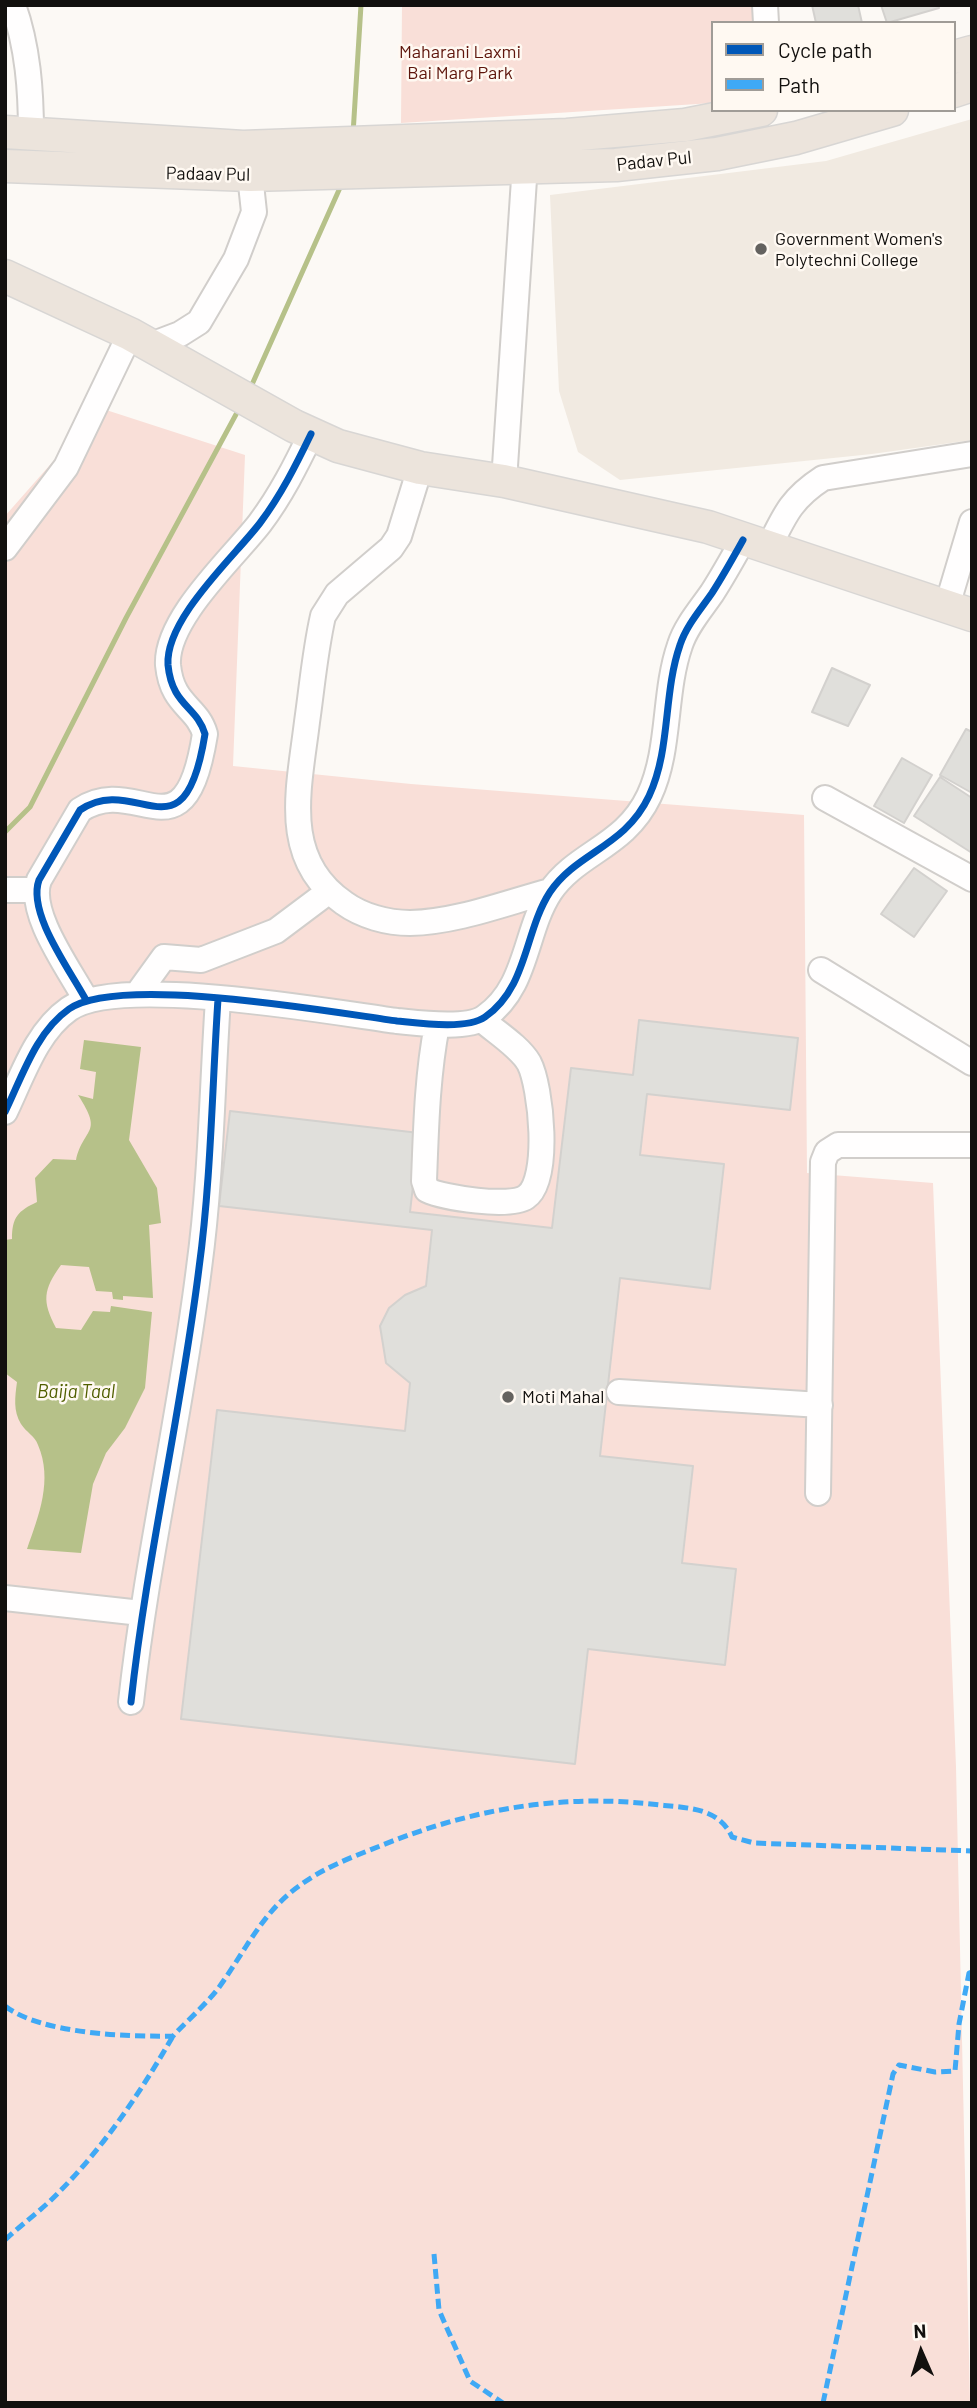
<!DOCTYPE html>
<html>
<head>
<meta charset="utf-8">
<style>
	body { margin:0 }
	#map { position:relative; width:977px; height:2408px; overflow:hidden; background:#fcf9f5; font-family:Barlow,sans-serif }
	canvas { display:block }
	.frame { position:absolute; inset:0; border:7px solid #12100e; pointer-events:none }
	.legend { position:absolute; left:711px; top:21px; width:245px; height:91px; box-sizing:border-box; background:#fff9f2; border:2px solid #a09c97; margin:0; padding:9px 12px; list-style:none; font-size:21px; color:#12100e }
	.legend li { display:flex; align-items:center; gap:14px; height:35px }
	.legend b { width:35px; border:2px solid #a09c97 }
	.north { position:absolute; left:886px; top:2317px; width:70px; height:70px; -webkit-text-stroke:5px #fff9f2; paint-order:stroke; rotate:357deg; font-size:19px; font-weight:700; line-height:28px; text-align:center; color:#12100e }
	.north::after { content:''; display:block; margin:auto; width:24px; height:32px; background:#12100e; clip-path:polygon(50% 0,100% 100%,50% 72%,0 100%) }
</style>
</head>
<body>
<div id="map">
<canvas width="977" height="2408"></canvas>
<div class="frame"></div>
<ul class="legend">
<li><b style="height:9px;background:#0057b8"></b>Cycle path</li>
<li><b style="height:9px;background:#3fa9f5"></b>Path</li>
</ul>
<div class="north">N</div>
</div>
<script>
const ctx = document.querySelector('canvas').getContext('2d');
ctx.lineJoin = 'round';
function fillPath(path, color) {
  ctx.fillStyle = color;
  ctx.fill(path, 'evenodd');
}
function strokePath(path, color, width, dash) {
  ctx.strokeStyle = color;
  ctx.lineWidth = width;
  ctx.lineCap = dash ? 'butt' : 'round';
  ctx.setLineDash(dash || []);
  ctx.stroke(path);
}
function label(font, color, halo, rows, align = 'center') {
  ctx.font = font + ' Barlow,sans-serif';
  ctx.lineWidth = 5;
  ctx.setLineDash([]);
  ctx.textBaseline = 'middle';
  ctx.strokeStyle = halo;
  ctx.fillStyle = color;
  for (const [text, x, y, turn = 0] of rows) {
    ctx.save();
    ctx.translate(x, y);
    ctx.rotate((+turn || 0) * Math.PI / 180);
    ctx.textAlign = isNaN(turn) ? turn : align;
    if (halo) ctx.strokeText(text, 0, 0);
    ctx.fillText(text, 0, 0);
    ctx.restore();
  }
}
fillPath(new Path2D(`
	M972 119V440L872 454 620 480 578 452 559 391 550 195 826 161Z`), '#f1eae1');
fillPath(new Path2D(`
	M402 5H758L761 23H713V103L401 123Z
	M100 408 245 455 233 766 411 784 804 815 807 1173 933 1183 956 1767 970 2403H5V516Z`), '#f9dfd8');
fillPath(new Path2D(`
	M84 1040 141 1047 129 1140 157 1188 161 1223 149 1225 153 1298 123 1296V1300L113 1299 112 1292 96 1291 89 1267 61 1265C43 1290 42 1301 56 1328L81 1330 93 1311 110 1312 111 1306 152 1312 145 1388 125 1428 106 1453 93 1484 81 1553 27 1549C39 1515 53 1480 38 1445 35 1436 26 1432 21 1424 13 1411 15 1397 17 1382L5 1373V1240L12 1239C12 1217 18 1211 37 1202L35 1178 53 1159 76 1160C84 1126 104 1135 78 1095L93 1099 96 1072 80 1069Z`), '#b6c189');
strokePath(new Path2D(`
	M353 134 361 5
	M250 389 343 181
	M5 832 30 807 126 618 240 407`), '#b6c189', 5);
const building = new Path2D(`
	M812 5H858L862 23H816Z
	M881 5H938L939 8 887 23Z
	M832 668 870 685 848 726 812 712Z
	M966 729 972 732V793L940 775Z
	M902 758 932 775 904 823 874 806Z
	M940 777 972 798V853L914 816Z
	M914 868 947 891 914 937 881 914Z
	M639 1020 798 1038 790 1110 647 1094 640 1155 724 1164 710 1289 620 1278 600 1456 693 1466 682 1563 736 1569 725 1665 588 1649 575 1764 181 1719 217 1410 405 1431 410 1383 386 1363 380 1326 389 1308 405 1295 426 1286 432 1230 219 1206 230 1111 419 1133 410 1212 552 1228 571 1068 633 1075Z`);
fillPath(building, '#e0dfdb');
strokePath(building, '#d3d1ce', 2);
const minor = new Path2D(`
	M13 5C28 47 31 91 31 134
	M765 5 766 23
	M151 345 180 334 199 322 236 259 254 212 250 175
	M420 468 399 536 391 548 337 594 323 616C315 651 312 687 307 722 299 789 280 859 344 903 362 916 387 923 410 923 457 922 505 903 550 891
	M504 481 526 149
	M769 547C785 514 792 498 823 478L972 454
	M5 548 66 467 130 334
	M947 606 972 522
	M825 798 972 879
	M5 890H35
	M821 970 972 1063
	M138 993 164 957 201 960 276 931 328 892
	M86 1000C70 970 27 913 39 880L80 810C138 771 184 865 205 734 197 706 172 706 168 665 165 619 234 557 260 523 281 495 296 465 311 434
	M437 1025C427 1077 426 1129 424 1181L427 1190C444 1198 510 1208 526 1197 551 1180 541 1086 529 1063 520 1047 496 1032 482 1020
	M5 1112C22 1077 36 1032 69 1009 119 974 331 1012 397 1021 418 1023 467 1030 485 1017 528 987 524 932 550 892 577 852 625 847 649 796 671 749 663 694 680 645 686 626 701 609 712 593 723 576 733 558 743 540
	M619 1392 820 1405
	M818 1493 823 1162 827 1152 838 1145H972
	M5 1598 141 1613
	M131 1702C147 1556 181 1414 199 1268 211 1180 212 1089 218 999`);
const major = new Path2D(`
	M954 57 972 52
	M954 91 972 85
	M5 132 243 147 567 135 685 125 761 110
	M5 166 250 175 616 165 717 154 796 138 892 110
	M5 276 130 334 294 426 338 446 420 468 504 481 708 527 972 615`);
strokePath(minor, '#d1cecb', 28);
strokePath(major, '#d8d6d4', 35);
strokePath(minor, '#fffefe', 24);
strokePath(major, '#ece4dc', 32);
strokePath(new Path2D(`
	M5 2006C41 2034 128 2037 173 2036 187 2021 204 2006 217 1990 243 1955 262 1912 299 1886 323 1868 352 1857 380 1846 471 1809 561 1793 660 1805 689 1808 719 1808 732 1837L754 1843 972 1851
	M5 2240C20 2226 36 2214 50 2201 100 2153 139 2095 173 2036
	M434 2254 439 2310 470 2381 503 2403
	M823 2403 893 2074 899 2065 935 2072 955 2071 959 2024 969 1973 972 1972`), '#3fa9f5', 5, [10, 5]);
strokePath(new Path2D(`
	M86 1000C70 970 27 913 39 880L80 810C138 771 184 865 205 734 197 706 172 706 168 665 165 619 234 557 260 523 281 495 296 465 311 434
	M5 1112C22 1077 36 1032 69 1009 119 974 331 1012 397 1021 418 1023 467 1030 485 1017 528 987 524 932 550 892 577 852 625 847 649 796 671 749 663 694 680 645 686 626 701 609 712 593 723 576 733 558 743 540
	M131 1702C147 1556 181 1414 199 1268 211 1180 212 1089 218 999`), '#0057b8', 7);
for (const [x, y, r, color] of [
	[761,249,7,"#64625f"],
	[508,1397,7,"#64625f"]
]) {
  const dot = new Path2D();
  dot.arc(x, y, r, 0, 2 * Math.PI);
  ctx.fillStyle = color;
  ctx.fill(dot);
  strokePath(dot, '#fff9f2', 2.5);
}
label('18px', '#5e150b', '#fff9f2', [
	["Maharani Laxmi",460,52],
	["Bai Marg Park",460,73]
]);
label('18px', '#12100e', '#fff9f2', [
	["Padav Pul",654,161,-6],
	["Padaav Pul",208,174,1]
]);
label('18px', '#12100e', '#fff9f2', [
	["Government Women's",775,239],
	["Polytechni College",775,260],
	["Moti Mahal",522,1397]
], 'left');
label('italic 19px', '#515f00', '#fff9f2', [
	["Baija Taal",76,1392]
]);
</script>
</body>
</html>
